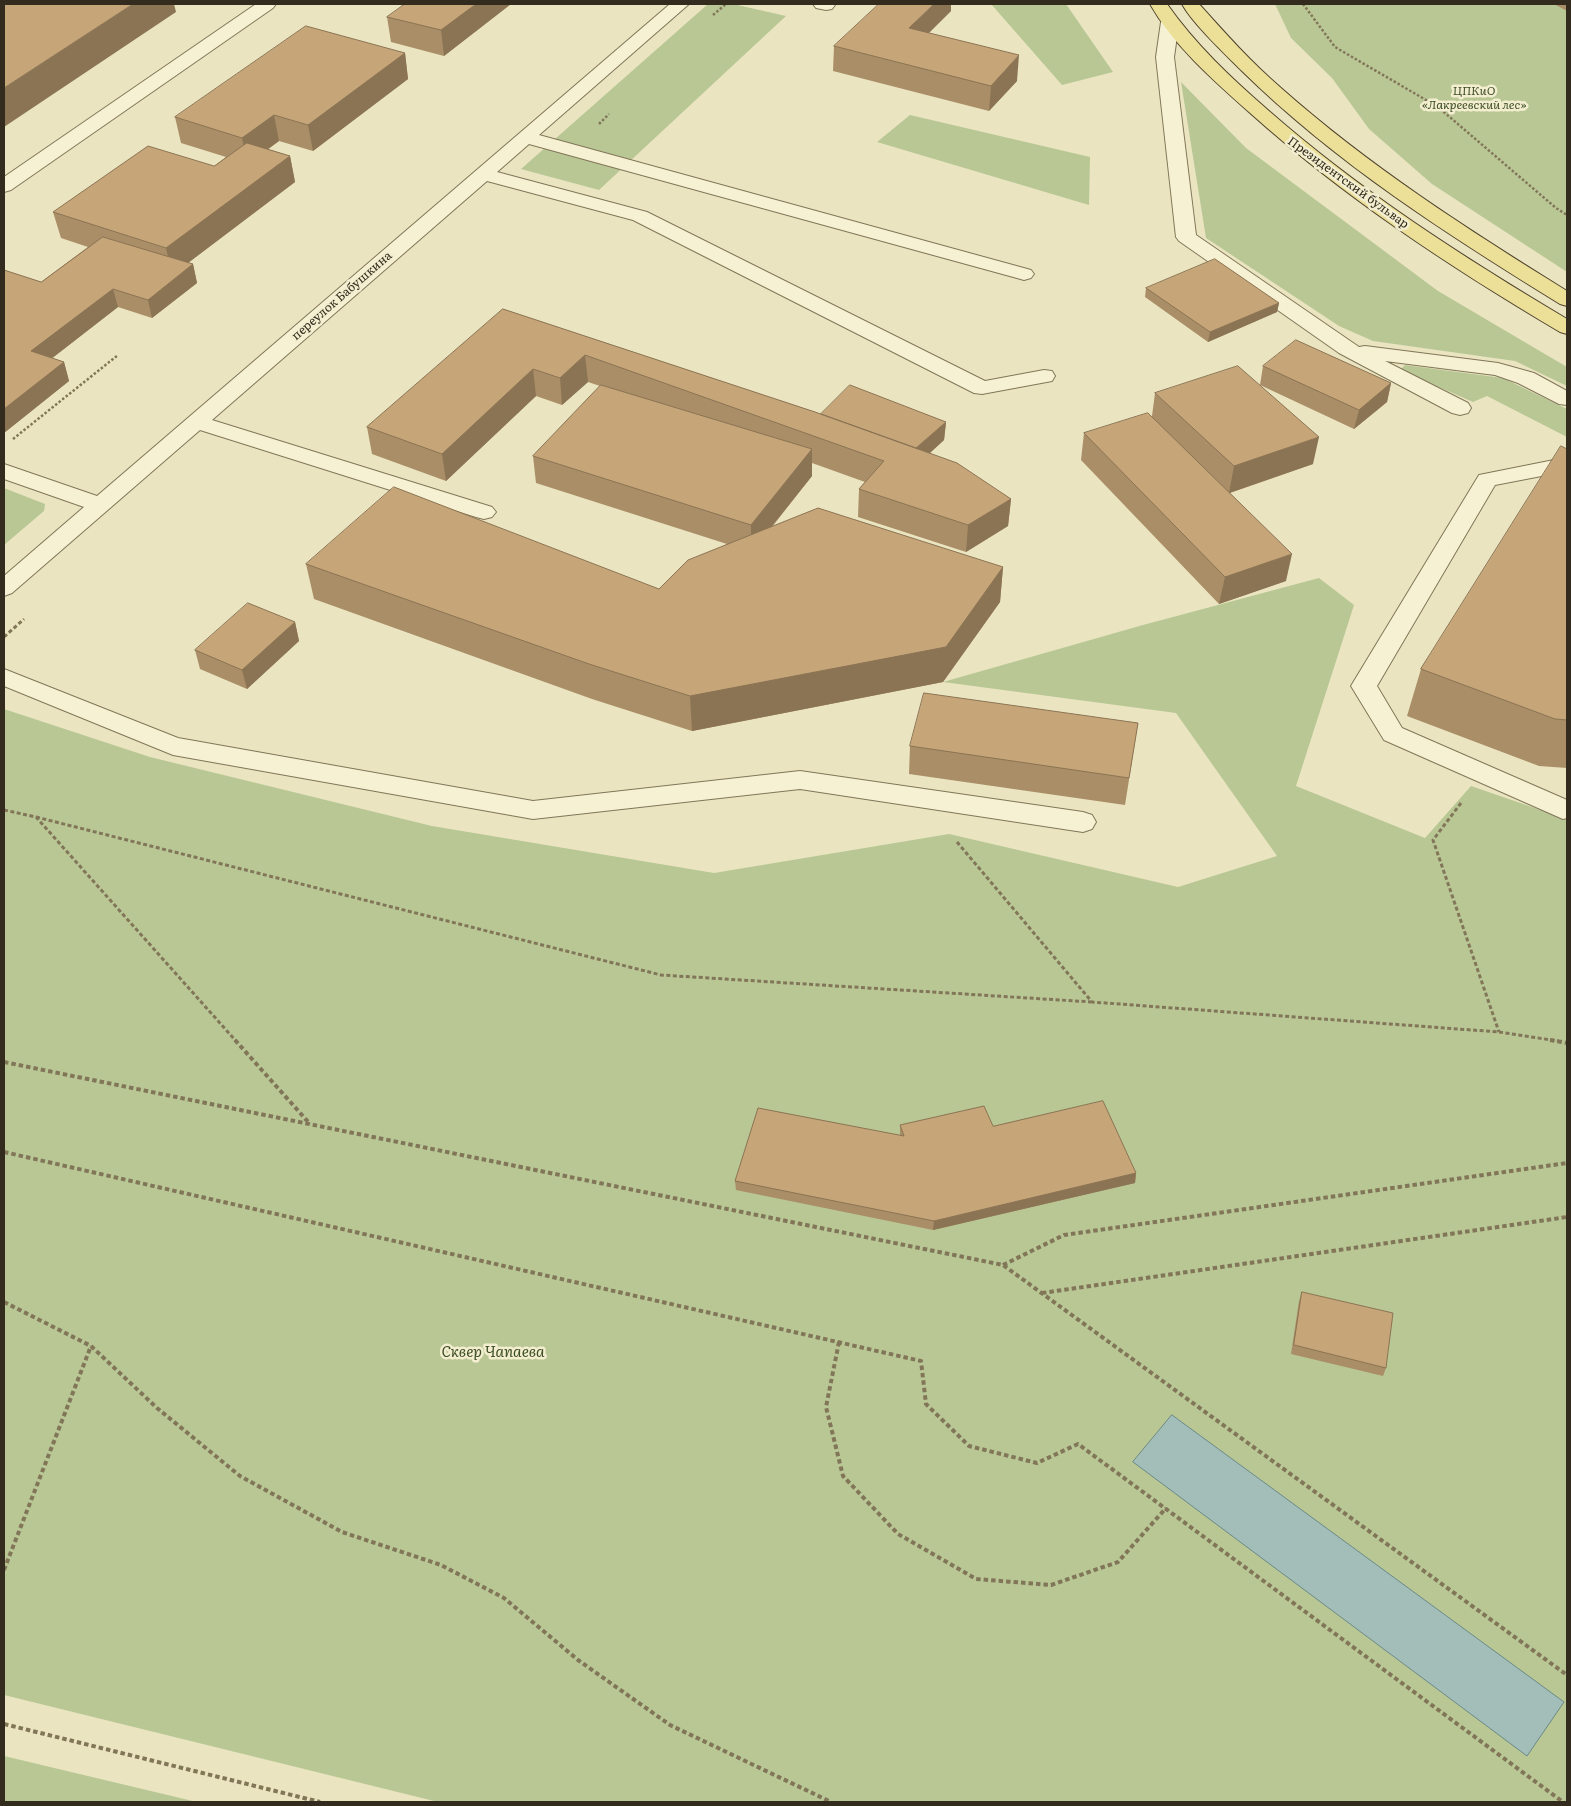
<!DOCTYPE html>
<html>
<head>
<meta charset="utf-8">
<style>
	body { margin:0 }
	#map { position:relative; width:1571px; height:1806px; overflow:hidden; background:#eae5c0; font-family:Literata,serif }
	canvas { display:block }
	.frame { position:absolute; inset:0; border:5px solid #332b1d; pointer-events:none }
</style>
</head>
<body>
<div id="map">
<canvas width="1571" height="1806"></canvas>
<div class="frame"></div>
</div>
<script>
const ctx = document.querySelector('canvas').getContext('2d');
ctx.lineJoin = 'round';
function fillPath(path, color) {
  ctx.fillStyle = color;
  ctx.fill(path, 'evenodd');
}
function strokePath(path, color, width, dash) {
  ctx.strokeStyle = color;
  ctx.lineWidth = width;
  ctx.lineCap = dash ? 'butt' : 'round';
  ctx.setLineDash(dash || []);
  ctx.stroke(path);
}
function label(font, color, halo, rows, align = 'center') {
  ctx.font = font + ' Literata,serif';
  ctx.lineWidth = 5;
  ctx.setLineDash([]);
  ctx.textBaseline = 'middle';
  ctx.strokeStyle = halo;
  ctx.fillStyle = color;
  for (const [text, x, y, turn = 0] of rows) {
    ctx.save();
    ctx.translate(x, y);
    ctx.rotate((+turn || 0) * Math.PI / 180);
    ctx.textAlign = isNaN(turn) ? turn : align;
    if (halo) ctx.strokeText(text, 0, 0);
    ctx.fillText(text, 0, 0);
    ctx.restore();
  }
}
fillPath(new Path2D(`
	M708 4H733L786 16 599 190 521 169Z
	M991 4H1066L1113 72 1062 85Z
	M1275 4H1567V272L1432 184 1369 129 1332 78 1291 38Z
	M1181 82 1246 148 1438 291 1567 367V386L1515 361 1373 341 1339 326 1206 238Z
	M910 115 1090 157 1089 205 877 142Z
	M1405 365 1503 378 1567 409V437L1487 396 1473 402 1400 370Z
	M4 488 45 504 44 511 4 545Z
	M1319 578 1354 605 1296 786 1425 838 1471 786 1567 819V1802H438L4 1695V709L150 757 432 826 714 873 949 834 1178 887 1277 856 1176 713 943 682 1143 625Z
	M4 1756 197 1802H4Z`), '#b9c795');
const water = new Path2D(`
	M1172 1415 1564 1702 1527 1756 1133 1462Z`);
fillPath(water, '#a3bdb9');
strokePath(water, '#6b8a87', 1);
const minor = new Path2D(`
	M256 4H276L273 8 11 190 4 192V177Z
	M670 4H689L539 135 1031 270 1034 274 1031 278 1024 280 1017 278 529 144 497 172 647 212 985 381 1044 370 1052 371 1055 376 1052 381 982 394 974 393 633 220 487 181 212 420 492 507 496 512 492 517 484 519 476 517 200 430 12 593 4 596V576L84 507 4 479V464L97 496Z
	M813 4H834L835 5 832 9 826 10 816 8Z
	M1170 17 1176 18 1179 22 1174 57 1196 235 1359 347 1365 346 1498 363 1534 373 1567 391V405L1559 404 1518 383 1495 375 1385 361 1468 403 1471 408 1468 413 1460 415 1452 413 1339 353 1179 241 1176 237 1156 57 1161 22 1164 18Z
	M1554 460 1567 464V479L1552 474 1495 485 1377 686 1402 728 1567 800V818L1563 819 1384 740 1351 686 1479 475Z
	M4 669 178 738 533 801 800 771 1083 812 1092 815 1096 822 1092 829 1083 832 800 789 533 819 173 755 4 686Z`);
const major = new Path2D(`
	M1150 4H1167C1195 44 1231 78 1269 111 1360 191 1463 257 1567 319V334L1560 332C1450 267 1344 197 1249 112 1213 80 1174 46 1150 4Z
	M1182 4H1199C1225 33 1251 62 1281 88 1369 166 1467 229 1567 291V306L1560 304C1448 235 1337 164 1242 71 1225 54 1193 24 1182 4Z`);
strokePath(minor, '#827659', 2);
strokePath(major, '#50432d', 2);
strokePath(new Path2D(`
	M1303 4 1335 47 1438 107 1556 208 1567 215
	M713 15 726 4
	M599 124 609 114
	M13 439 118 355`), '#827659', 2.5, [2.5, 2]);
strokePath(new Path2D(`
	M4 637 24 619
	M1461 803 1433 840 1499 1032
	M4 810 36 817 236 1041
	M36 817 661 975 1092 1002
	M957 842 1092 1002 1499 1032 1558 1041`), '#827659', 3, [4, 2.5]);
strokePath(new Path2D(`
	M235 1040 310 1124
	M1550 1040 1567 1043
	M4 1062 1003 1265 1567 1675
	M4 1152 921 1361 926 1404 969 1446 1037 1463 1078 1444 1563 1802
	M1003 1265 1064 1235 1567 1163
	M1042 1293 1567 1217
	M4 1302 91 1346 157 1408 240 1476 342 1532 441 1565 504 1598 578 1660 670 1725 831 1802
	M839 1342 826 1407 843 1476 898 1534 976 1579 1051 1585 1118 1562 1166 1508
	M4 1570 91 1346
	M4 1724 320 1802`), '#827659', 4, [4.5, 3]);
fillPath(minor, '#f6f1d2');
fillPath(major, '#ece099');
fillPath(new Path2D(`
	M511 4 444 56 391 42 387 17Z
	M1554 4H1567V11Z
	M951 11 928 33 1017 81 989 111 833 71 834 46Z
	M405 53 408 79 313 151 279 141 268 149 290 156 295 182 188 263 193 264 197 283 152 318 118 307 52 358 64 362 69 381 4 433V270L41 282 88 247 61 238 53 212 214 166 226 157 181 143 175 117Z
	M1146 288 1279 303 1277 312 1208 342 1145 297Z
	M503 309 821 414 946 422 944 440 930 453 1011 499 1008 526 966 552 858 517 859 489 865 482 812 463V476L772 527 1003 567 1000 602 943 682 692 731 592 699 314 599 306 564 659 589 727 544 536 483 533 456 600 386 588 382 562 405 536 396 446 481 372 454 367 427Z
	M1263 366 1391 383 1387 402 1354 429 1260 385Z
	M1155 393 1313 464 1230 493 1286 581 1219 604 1081 460 1084 433 1152 416Z
	M1567 449V768L1539 766 1407 716 1421 669Z
	M295 622 299 641 247 689 200 669 195 650Z
	M1138 723 1125 805 909 774 910 746Z
	M900 1125 993 1126 1136 1173 1135 1183 933 1230 736 1190 735 1181 900 1135Z
	M1302 1292 1386 1368 1383 1376 1291 1354 1299 1301Z`), '#aa8e67');
fillPath(new Path2D(`
	M133 4H174L176 12 4 127V88Z
	M476 4H511L444 56 441 30Z
	M934 4H951V11L908 54 909 28Z
	M405 53 408 79 313 151 308 125Z
	M1019 55 1017 81 989 111 991 86Z
	M274 115 279 141 248 164 242 138Z
	M290 156 295 182 172 275 166 248Z
	M193 264 197 283 152 318 148 300Z
	M113 289 118 307 37 370 31 351Z
	M1279 303 1277 312 1208 342 1210 332Z
	M585 355 588 382 562 405 560 378Z
	M64 362 69 381 4 433V409Z
	M533 369 536 396 446 481 442 454Z
	M1391 383 1387 402 1354 429 1359 410Z
	M946 422 944 440 909 472 910 454Z
	M1319 437 1313 464 1229 493 1234 466Z
	M812 449V476L751 552V525Z
	M1011 499 1008 526 966 552 968 525Z
	M1292 554 1286 581 1219 604 1225 577Z
	M1003 567 1000 602 943 682 692 731 690 696Z
	M295 622 299 641 247 689 242 670Z
	M1136 1173 1135 1183 933 1230 934 1221Z`), '#8b7454');
const building = new Path2D(`
	M4 4H133L4 88Z
	M405 4H476L441 30 387 17Z
	M879 4H934L909 28 1019 55 991 86 834 46Z
	M306 26 405 53 308 125 274 115 242 138 175 117Z
	M247 143 290 156 166 248 53 212 148 146 214 166Z
	M103 237 193 264 148 300 113 289 31 351 64 362 4 409V270L41 282Z
	M1215 259 1279 303 1210 332 1146 288Z
	M503 309 815 412 957 463 1011 499 968 525 859 489 884 461 585 355 560 378 533 369 442 454 367 427Z
	M1296 340 1391 383 1359 410 1263 366Z
	M1238 366 1319 437 1234 466 1155 393Z
	M601 385 812 449 751 525 533 456Z
	M850 385 946 422 916 448 821 414Z
	M1148 413 1292 554 1225 577 1084 433Z
	M1561 446 1567 449V720L1555 719 1421 669Z
	M394 487 659 589 688 560 818 508 1003 567 946 647 690 696 589 664 306 564Z
	M248 603 295 622 242 670 195 650Z
	M924 693 1138 723 1129 778 910 746Z
	M1103 1101 1136 1173 934 1221 735 1181 758 1108 904 1136 900 1125 984 1106 993 1126Z
	M1302 1292 1393 1313 1386 1368 1294 1345Z`);
fillPath(building, '#c6a578');
strokePath(building, '#8b7454', 1);
label('italic 12px', '#3d4e25', '#f2eecf', [
	["ЦПКиО",1474,91],
	["«Лакреевский лес»",1474,105]
]);
label('12px', '#332b1d', '#f2eecf', [
	["Президентский бульвар",1348,183,36],
	["переулок Бабушкина",342,296,-41]
]);
label('italic 15px', '#3d4e25', '#f2eecf', [
	["Сквер Чапаева",493,1353]
]);
</script>
</body>
</html>
